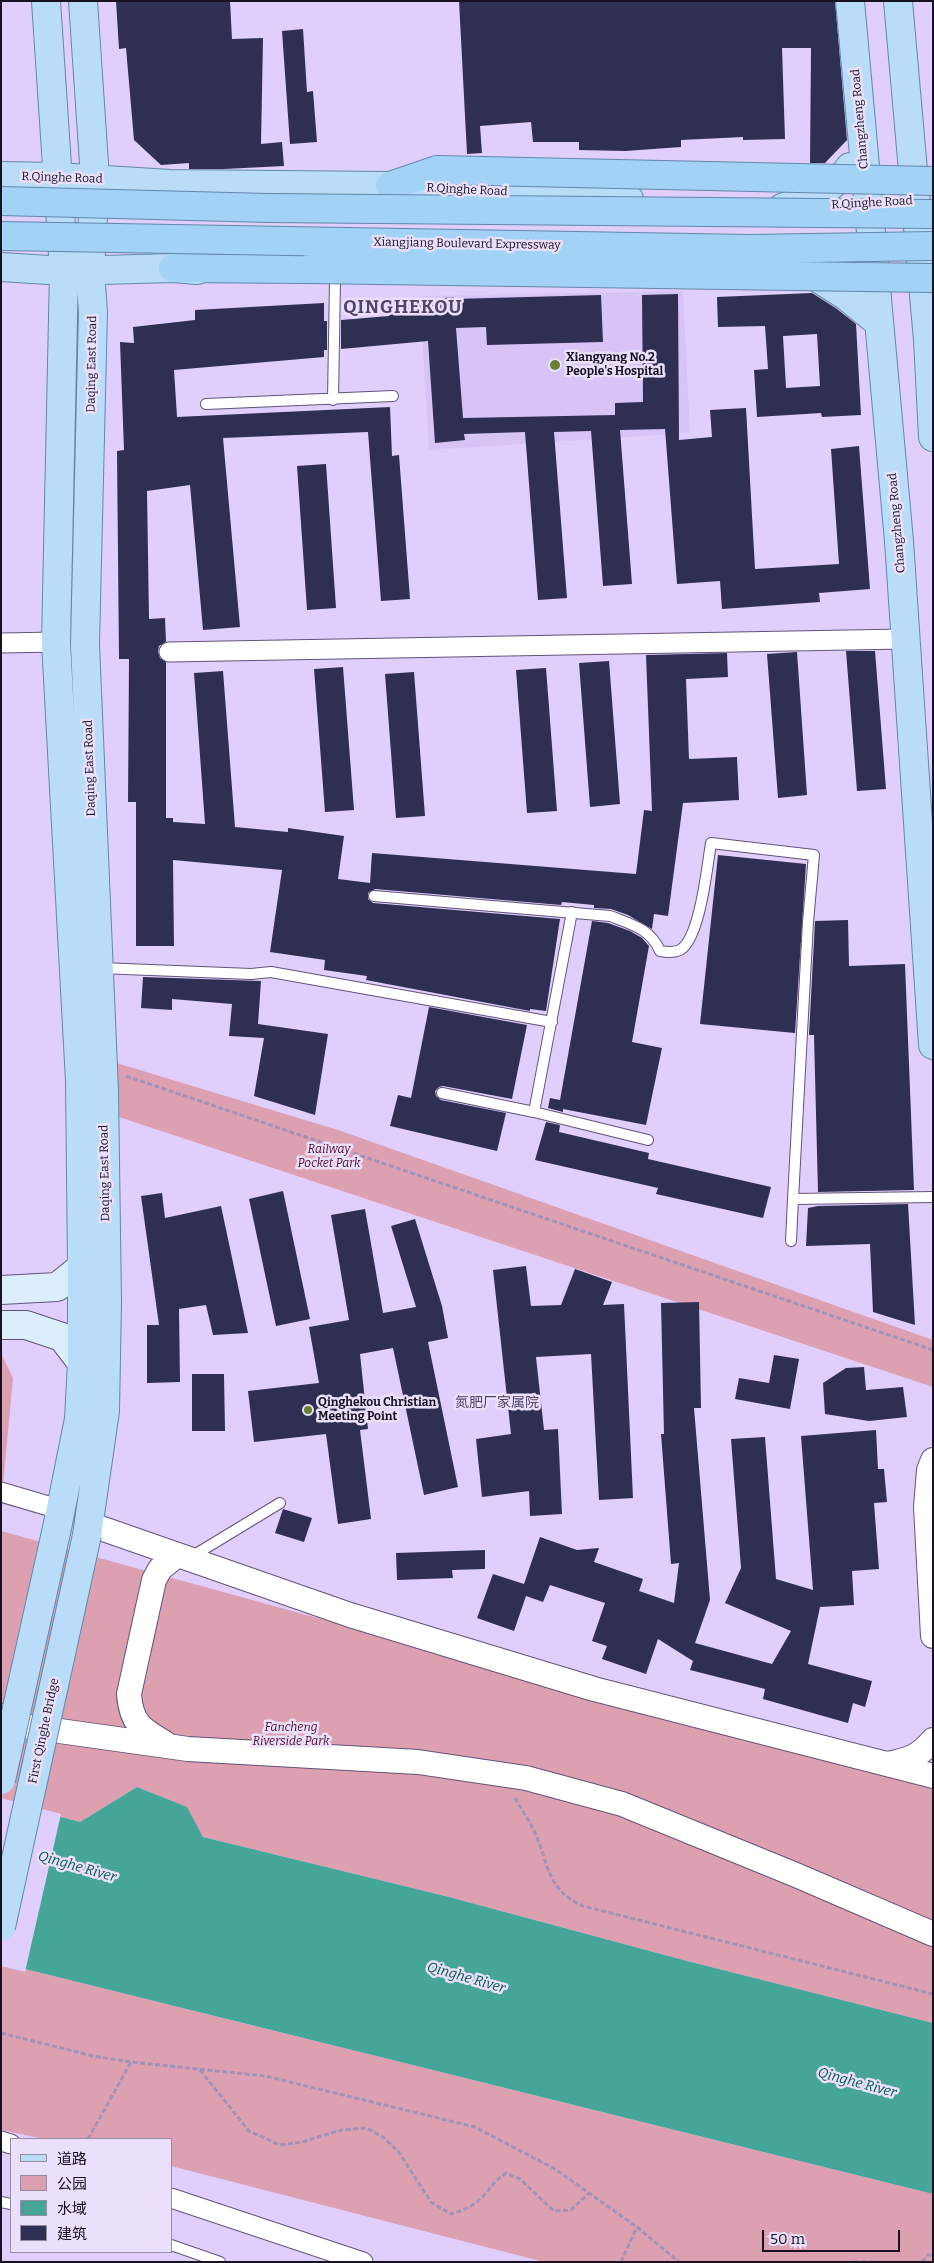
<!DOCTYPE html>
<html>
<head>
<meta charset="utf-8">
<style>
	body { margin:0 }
	#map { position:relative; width:934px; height:2263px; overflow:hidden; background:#e0cffc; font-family:Bitter,"Noto Sans SC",serif }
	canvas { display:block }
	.frame { position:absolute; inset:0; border:2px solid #171120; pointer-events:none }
	.legend { position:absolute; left:10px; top:2138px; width:162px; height:115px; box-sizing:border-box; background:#eae0fb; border:1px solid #968da3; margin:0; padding:6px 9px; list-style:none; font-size:15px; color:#171120 }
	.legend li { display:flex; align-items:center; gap:10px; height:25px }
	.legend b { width:25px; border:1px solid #968da3 }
	.scale { position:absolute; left:762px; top:2230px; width:138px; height:22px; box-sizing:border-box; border:2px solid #171120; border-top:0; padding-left:6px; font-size:15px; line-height:18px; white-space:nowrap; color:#171120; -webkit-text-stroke:4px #eae0fb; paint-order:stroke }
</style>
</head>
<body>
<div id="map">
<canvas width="934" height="2263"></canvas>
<div class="frame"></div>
<ul class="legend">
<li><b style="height:6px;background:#b9ddf8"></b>道路</li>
<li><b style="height:14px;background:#dda0b0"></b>公园</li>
<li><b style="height:14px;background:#45a698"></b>水域</li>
<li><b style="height:14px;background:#2f2f53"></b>建筑</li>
</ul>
<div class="scale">50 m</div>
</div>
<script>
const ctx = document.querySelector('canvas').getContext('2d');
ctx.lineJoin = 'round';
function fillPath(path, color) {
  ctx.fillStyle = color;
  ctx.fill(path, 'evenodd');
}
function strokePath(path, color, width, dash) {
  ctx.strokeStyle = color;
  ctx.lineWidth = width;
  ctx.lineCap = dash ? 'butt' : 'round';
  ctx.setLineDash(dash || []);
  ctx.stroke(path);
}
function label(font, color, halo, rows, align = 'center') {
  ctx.font = font + ' Bitter,"Noto Sans SC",serif';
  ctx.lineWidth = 5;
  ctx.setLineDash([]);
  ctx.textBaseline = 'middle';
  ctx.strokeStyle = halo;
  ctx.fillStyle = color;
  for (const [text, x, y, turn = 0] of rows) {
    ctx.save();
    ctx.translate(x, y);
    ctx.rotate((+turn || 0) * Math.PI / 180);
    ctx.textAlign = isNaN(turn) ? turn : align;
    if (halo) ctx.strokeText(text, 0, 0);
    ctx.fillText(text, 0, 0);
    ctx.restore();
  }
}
fillPath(new Path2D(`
	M683 291 690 433 429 450 420 296Z`), '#d7c3f6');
fillPath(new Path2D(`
	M110 1061 338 1130 933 1340V1387L110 1114Z
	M1 1353 13 1378 1 1507Z
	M1 1531 933 1787V2023L687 1961 449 1897 203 1837 186 1807 137 1787 80 1822 1 1801Z
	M1 1963 933 2194V2262H544L171 2166V2139H44L1 2130Z`), '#dda0b0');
fillPath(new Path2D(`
	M137 1787 187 1807 203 1837 449 1897 687 1961 933 2023V2194L1 1963V1801L80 1822Z`), '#45a698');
fillPath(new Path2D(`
	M1 1798 61 1814 25 1972 1 1966Z`), '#e0cffc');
fillPath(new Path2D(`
	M116 1H230L232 39 263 38 261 144 282 142 284 166 224 169H189V163L161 165 134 140 126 48 119 49Z
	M459 1H835L847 140 825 163H810L811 48H782L785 139 743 140V137L681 140V147L625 151 579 150V142H533L531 122 480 126 482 153 467 154Z
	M303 29 307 92 313 91 317 142 290 144 282 31Z
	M812 293 837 309 856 324 861 415 822 417 821 413 757 417 754 370 768 369 765 326 718 327 717 297ZM817 334 820 386 786 388 783 336Z
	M678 294 679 440 712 437 710 410 746 408 755 569 839 564 831 449 859 446 870 589 819 593 820 602 722 609 720 581 677 584 665 429 620 430 632 584 603 586 591 431 554 432 567 598 538 600 525 432 464 434 465 440 435 443 428 341 341 349V320L389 316 388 304 454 297V299L601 295 603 342 487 345 486 327 456 328 463 418 615 415V403L643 402 642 295Z
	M324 303V321H327V350H324V357L174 370 177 417 390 407 392 456 399 455 410 599 381 601 368 432 223 438 240 627 203 630 190 485 147 491 149 619 165 618 166 642 159 646 158 652 160 658 166 662V818H173V822L205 824 194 673 223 671 235 827 288 832V828L344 836 338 879 370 883 372 853 636 874 644 810 652 811 646 655 727 653 728 677 686 679 689 759 737 757 739 800 683 803 668 916 654 914 652 929 628 915 611 909 594 908V905L562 902 561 905 375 889 368 893V899L373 903 560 919 546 1011 530 1009V1011L366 980 367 976 324 970 325 960 270 952 282 870 173 860 174 946H136V802H128L129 659H119L117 451 124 450 120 342 134 343 133 327 195 320V310Z
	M326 464 336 608 307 610 297 466Z
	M846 651H875L886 789 857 791Z
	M797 652 807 795 778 798 767 654Z
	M609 661 620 804 590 807 579 663Z
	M343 667 354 810 325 812 314 669Z
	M546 668 557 811 527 813 516 670Z
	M414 672 425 816 396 818 385 674Z
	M718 855 806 864 795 1033 700 1024Z
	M848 920 849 966 905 964 914 1190 818 1192 814 1035H809L815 921Z
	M592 921 608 923 630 931 642 938 649 946 632 1042 662 1048 646 1125 563 1109V1112L548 1108 550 1098 560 1100Z
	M143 977 261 981 258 1024 328 1034 315 1115 254 1096 264 1038 229 1036 232 1004 172 999V1010L141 1008Z
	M429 1007 527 1025 512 1099 443 1086 439 1087 435 1091 436 1096 441 1100 506 1113 497 1151 390 1126 398 1095 411 1098Z
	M546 1122 560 1125 559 1132 649 1153 648 1159 771 1187 763 1218 656 1194 658 1188 535 1160Z
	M283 1191 310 1319 276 1326 249 1199Z
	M162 1193 165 1218 221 1206 248 1333 213 1335 206 1305 179 1309 180 1382 147 1383V1325H159L141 1196Z
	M908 1204 915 1325 873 1312 870 1244 806 1246 808 1208 818 1206Z
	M365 1209 383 1313 416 1307 391 1226 415 1219 442 1306 448 1338 428 1342 458 1487 424 1495 393 1348 360 1354 368 1429 360 1430 371 1519 338 1524 326 1434 254 1442 248 1391 319 1383 309 1327 349 1320 331 1215Z
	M526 1266 531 1306 561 1305 575 1269 612 1282 603 1305 624 1304 633 1498 599 1500 591 1354 536 1357 544 1430 558 1429 562 1514 530 1516 529 1491 482 1497 476 1439 511 1434 493 1270Z
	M699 1302 701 1408H694L710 1600 695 1643 772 1664 791 1631 725 1603 741 1568 731 1439 765 1437 776 1579 813 1590 801 1436 876 1430 878 1469H884L887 1502 874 1503 879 1569 852 1571 854 1605 820 1607 808 1664 872 1681 865 1707 853 1703 848 1723 763 1699 765 1689 690 1670 693 1661 658 1639 646 1674 602 1659 607 1646 592 1641 605 1603 550 1585 543 1602 526 1596 514 1631 477 1618 493 1574 524 1584 540 1537 577 1550 599 1548 594 1562 643 1579 639 1591 674 1603 679 1563 671 1564 661 1434H664L661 1303Z
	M774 1355 799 1359 790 1409 735 1399 739 1378 769 1383Z
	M864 1367 866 1390 903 1387 907 1417 869 1421 825 1414 823 1383 846 1368Z
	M192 1374H224L225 1431H192Z
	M283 1509 312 1518 304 1542 275 1533Z
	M485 1550V1569L452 1570 453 1578 397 1580 396 1553Z`), '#2f2f53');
const service = new Path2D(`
	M333 400 335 279
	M206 404 393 396
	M374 896 610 916C631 924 651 929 660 951 666 952 674 953 680 950 700 939 707 867 711 843L814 855 808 922 793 1199
	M100 968 251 974 271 972 552 1022
	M442 1093 534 1112 648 1140
	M534 1112 572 912
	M791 1241 793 1199 933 1197
	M191 1557 280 1503
	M1 2202 11 2204
	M171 2245 220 2262`);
const minor = new Path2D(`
	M1 643 56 642
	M169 652 905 639
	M1 1492 62 1510
	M1 2141 11 2144
	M171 2198 363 2262`);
const tertiary = new Path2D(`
	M933 1460 929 1470 926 1507 933 1636
	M89 1524 350 1615 594 1689 933 1776
	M1 1716 24 1726 188 1749 418 1762 526 1778 622 1804 796 1875 933 1934
	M165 1743C141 1729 131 1723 129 1694L154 1580 160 1569 176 1556
	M887 1764C908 1760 919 1757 933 1740`);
const secondary = new Path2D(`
	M1 1290 57 1287 82 1267
	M1 1325H26L62 1337 82 1363`);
const primary = new Path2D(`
	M46 1 64 271 56 642 80 1081 82 1267V1363L79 1419 57 1528
	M83 1 95 178 90 271 93 312 85 644 104 1091 107 1302 105 1411 87 1535
	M850 1 899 541 933 1045
	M898 1 928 340 933 437
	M1 176 57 177 170 184 390 186 629 199
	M782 208C807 198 834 190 850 167
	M1 267 64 271 173 268 197 270
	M805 270 846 296 879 323`);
const trunk = new Path2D(`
	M390 186 437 170
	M173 268 309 269`);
strokePath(service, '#625279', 12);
strokePath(minor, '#625279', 21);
strokePath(tertiary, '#625279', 26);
strokePath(secondary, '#625279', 30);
strokePath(primary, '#6287aa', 30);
strokePath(trunk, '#6287aa', 30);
strokePath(new Path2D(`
	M126 1076 933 1350
	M515 1798C521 1809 529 1820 534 1831 549 1863 546 1890 583 1906L933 1994
	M1 2033 93 2056 131 2062 265 2076 475 2127 555 2169 637 2227 679 2262
	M200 2070 249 2131 280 2145 302 2142 341 2130 367 2128 384 2138 398 2151 431 2202 451 2214C461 2211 472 2207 480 2199 490 2190 493 2182 506 2173L520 2179 554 2211 571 2210 589 2193
	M88 2139 131 2062
	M621 2262 637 2227
	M854 2262H872
	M922 2262 928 2255H933`), '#a092b6', 3, [5, 2.5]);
strokePath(service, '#fff', 10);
strokePath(minor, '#fff', 19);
strokePath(tertiary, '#fff', 24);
strokePath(secondary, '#dceefc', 28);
strokePath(primary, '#b9ddf8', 28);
strokePath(trunk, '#a2d2f6', 28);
const primaryBridge = new Path2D(`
	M1 1780 57 1528
	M1 1927 87 1535`);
const trunkBridge = new Path2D(`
	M437 170 933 181
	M1 201 268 208 933 214
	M1 236 749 249 933 246
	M309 269 933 278`);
strokePath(primaryBridge, '#6287aa', 30, []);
strokePath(trunkBridge, '#6287aa', 30, []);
strokePath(primaryBridge, '#b9ddf8', 28);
strokePath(trunkBridge, '#a2d2f6', 28);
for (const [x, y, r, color] of [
	[555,365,6,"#6a7e2f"],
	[308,1410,5,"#6a7e2f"]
]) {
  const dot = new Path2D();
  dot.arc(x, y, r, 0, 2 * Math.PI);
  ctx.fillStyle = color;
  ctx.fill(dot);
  strokePath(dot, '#eae0fb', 2);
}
label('12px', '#171120', '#eae0fb', [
	["Changzheng Road",860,119,-95],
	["R.Qinghe Road",62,178,2],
	["R.Qinghe Road",467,190,3],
	["R.Qinghe Road",872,203,-3],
	["Xiangjiang Boulevard Expressway",467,244,1],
	["Daqing East Road",92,364,-89],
	["Changzheng Road",897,523,-95],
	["Daqing East Road",90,768,-92],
	["Daqing East Road",105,1173,-91],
	["First Qinghe Bridge",44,1731,-78]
]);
label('bold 12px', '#171120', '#eae0fb', [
	["Xiangyang No.2",566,358],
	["People's Hospital",566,372],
	["Qinghekou Christian",318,1403],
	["Meeting Point",318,1417]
], 'left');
label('italic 12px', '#4e0b26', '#eae0fb', [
	["Railway",329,1150],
	["Pocket Park",329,1164],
	["Fancheng",291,1728],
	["Riverside Park",291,1742]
]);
label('14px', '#524368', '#eae0fb', [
	["氮肥厂家属院",497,1403]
]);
label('italic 14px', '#00574d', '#eae0fb', [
	["Qinghe River",77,1867,16],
	["Qinghe River",466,1978,16],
	["Qinghe River",857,2083,15]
]);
ctx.letterSpacing = '1px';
label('bold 18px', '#524368', '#eae0fb', [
	["QINGHEKOU",403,308]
]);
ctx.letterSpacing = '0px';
</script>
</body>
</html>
